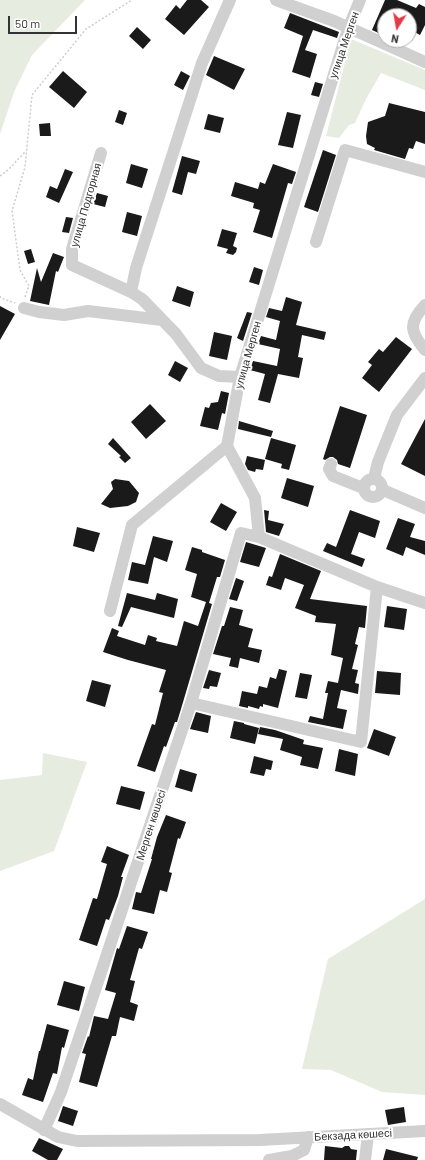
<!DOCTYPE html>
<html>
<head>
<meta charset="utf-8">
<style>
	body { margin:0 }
	#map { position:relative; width:425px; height:1160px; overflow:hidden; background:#fff; font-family:Barlow,sans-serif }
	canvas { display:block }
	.north { position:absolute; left:377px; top:8px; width:40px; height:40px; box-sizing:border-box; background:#fff; border:1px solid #adadad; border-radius:50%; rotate:191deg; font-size:11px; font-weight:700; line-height:16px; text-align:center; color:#333 }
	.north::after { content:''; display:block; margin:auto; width:14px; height:18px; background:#e63946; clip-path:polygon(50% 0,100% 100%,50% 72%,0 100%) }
	.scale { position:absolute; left:8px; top:16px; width:69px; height:18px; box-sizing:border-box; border:2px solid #333; border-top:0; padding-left:5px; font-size:12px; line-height:14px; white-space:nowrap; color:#333; -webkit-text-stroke:3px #fff; paint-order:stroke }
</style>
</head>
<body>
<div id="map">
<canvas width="425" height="1160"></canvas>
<div class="north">N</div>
<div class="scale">50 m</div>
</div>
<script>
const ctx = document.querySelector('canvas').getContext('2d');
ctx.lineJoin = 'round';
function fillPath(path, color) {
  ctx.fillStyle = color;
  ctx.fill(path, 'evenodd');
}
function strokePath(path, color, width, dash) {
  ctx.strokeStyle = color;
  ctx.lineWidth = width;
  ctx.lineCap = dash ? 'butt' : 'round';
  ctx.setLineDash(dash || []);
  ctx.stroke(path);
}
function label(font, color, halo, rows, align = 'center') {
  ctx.font = font + ' Barlow,sans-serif';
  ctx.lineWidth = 4;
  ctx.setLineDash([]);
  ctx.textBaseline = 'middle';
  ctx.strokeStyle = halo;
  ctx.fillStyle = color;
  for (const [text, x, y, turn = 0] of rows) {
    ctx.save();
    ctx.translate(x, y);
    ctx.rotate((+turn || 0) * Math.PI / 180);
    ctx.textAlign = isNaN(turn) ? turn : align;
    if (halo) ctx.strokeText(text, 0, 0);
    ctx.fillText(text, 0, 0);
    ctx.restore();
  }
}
fillPath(new Path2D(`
	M0 0H85L32 55 14 92 0 134Z
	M351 39 425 70V90L381 73 366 99 355 123 349 125 339 138 326 136Z
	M43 753 87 762 54 851 0 871V780L42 775Z
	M425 899V1095L382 1092 331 1070 302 1069 328 959Z`), '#e6ecdf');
fillPath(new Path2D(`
	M187 0H201L209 7 184 35 165 19 176 5 180 9Z
	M385 0H397L416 8 419 4 425 7V25L420 35 409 29V16H385V36L372 30Z
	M290 13 339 32 337 38 313 30 305 50 317 54 310 78 292 72 303 36 284 28Z
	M137 27 151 40 143 49 129 36Z
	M214 56 245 69 234 90 206 75Z
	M63 71 87 92 74 108 49 87Z
	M181 71 190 76 183 90 174 85Z
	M315 82 323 84 319 97 311 95Z
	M389 103 425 112V144L416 141 413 149 409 148 405 159 374 150 375 148 367 144 366 136 368 122 385 116Z
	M119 110 127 113 123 125 115 122Z
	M287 112 301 115 293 148 278 145Z
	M208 114 224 118 220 133 204 129Z
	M50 123 51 136H40L39 124Z
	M323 150 336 155 318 212 304 207Z
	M182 156 200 161 196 174 188 172 182 195 172 192Z
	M131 164 148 169 142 188 126 183Z
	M273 164 296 172 292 184 288 183 272 238 253 232 260 210 253 208 254 203 231 196 235 182 258 189 260 182 265 184Z
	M65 169 73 172 59 203 46 197 50 186 57 189Z
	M97 193 108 196 105 207 93 204Z
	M127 212 142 216 137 236 122 232Z
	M66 217 73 218 69 233 62 232Z
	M222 229 237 233 233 246 237 248 236 252 233 255 226 253 228 249 217 246Z
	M31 249 35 262 28 264 24 251Z
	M53 253 64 257 58 272 56 271 49 305 30 301 37 268 41 282Z
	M254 267 263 270 259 285 249 282Z
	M177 286 194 292 190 307 172 301Z
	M286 297 302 302 296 325 326 332 324 340 302 335 298 357 303 358 299 378 278 374 270 403 258 400 265 374 250 370 253 361 277 366 280 349 258 344 261 336 276 340 280 321 266 317 269 308 282 311Z
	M0 306 15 314 0 340Z
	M247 312 252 313 243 341 237 338Z
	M214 332 232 336 227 360 209 356Z
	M396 337 412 349 379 392 362 378 372 365 368 362 379 349 383 352Z
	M175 361 188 368 180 382 168 375Z
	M221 391 229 393 225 414 222 413 218 430 200 426 205 407 209 408 211 403 218 402Z
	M150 404 166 421 146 439 131 422Z
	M340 406 367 415 350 468 338 464 337 460 333 457H330L325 460 323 459Z
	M425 419V476L401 464Z
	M239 421 273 431 271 437 238 429Z
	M113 438 131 458 125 463 119 457 121 456 108 444Z
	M271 438 296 445 289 470 281 468 282 464 265 459Z
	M247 456 265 460 263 470 256 469 255 472 248 470 245 464Z
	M287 478 314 486 308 507 281 498Z
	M115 479 129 481 139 493 136 502 128 506 110 508 101 504 113 489 111 482Z
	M221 503 237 512 226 531 210 522Z
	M264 510 269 511 268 520 284 524 279 536 266 532Z
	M350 510 380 521 375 538 359 532 351 554 365 559 362 567 323 551 327 543 336 547Z
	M398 518 415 524 410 537 425 541V555L406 547 403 556 386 549Z
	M77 527 100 533 94 552 73 546Z
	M153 536 173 541 167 562 154 557 148 584 128 580 132 562 145 565Z
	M246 542 266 548 259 567 240 562Z
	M192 547 202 550V552L225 560 220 577H217L209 603 212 604 181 709 177 722H175L166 747 164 746 155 772 137 766 152 724 155 725 163 693 159 692 166 670 128 660 103 652 112 628 119 631 117 636 145 645 148 635 157 638 156 641 177 646 184 621 198 626 206 602 191 597 197 574 185 570Z
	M280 554 321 571 310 599 367 606 365 628 359 627 355 644 358 645 352 669 358 670 355 683 359 684 358 694 341 690 337 708 347 710 343 729 308 722 310 716 323 719 328 693H325L328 681 338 683 343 658 331 655 336 624 315 622 316 616 295 608 304 585 285 578 281 590 266 585 269 576 272 577Z
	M236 578 244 581 237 601 229 599Z
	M127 593 155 600 157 593 178 599 174 618 131 607 122 627 118 626Z
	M387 606 407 609 404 630 384 627Z
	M230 607 243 610 239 625 253 629 248 647 262 650 259 663 240 658 238 668 229 666 231 658 213 654 222 626H224Z
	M279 669 287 671 278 708 263 704V707L260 706 259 709 248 706V708L239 706 242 691 257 694 259 686 267 688 270 677 276 679Z
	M209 670 221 673 217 687 210 686 209 689 203 688Z
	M377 671 401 673 400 695 375 693Z
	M300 673 312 675 307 699 295 697Z
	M92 680 111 685 105 707 86 701Z
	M196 712 211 716 208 733 190 729Z
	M234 721 244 723V724L259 728 255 744 230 738Z
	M260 727 275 730 304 740 303 744 323 748 318 769 300 765 302 757 280 750 283 739 258 734Z
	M374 729 396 737 389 756 367 748Z
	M339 749 358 754 355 776 335 771Z
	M254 756 273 761 271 770 266 769 264 776 250 773Z
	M180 769 197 774 192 792 175 787Z
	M121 786 145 792 140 810 116 804Z
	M166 815 186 822 180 839 178 838 169 872 172 873 167 892 160 890 154 914 132 909 136 892 141 893 152 859H151L157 837Z
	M107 846 129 855 121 877H123L118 896 109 920 106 919 97 946 79 940 93 898 97 899 107 864 101 862Z
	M127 926 148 932 142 949 139 948 130 980 135 981 130 1002 138 1005 134 1021 120 1017 116 1036H112L97 1087 79 1082 86 1054 82 1053 88 1036 89 1037 94 1016 108 1019 116 993 105 990 117 948 119 949Z
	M64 981 85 987 79 1011 57 1005Z
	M47 1024 69 1030 64 1048 62 1047 57 1074 53 1073 43 1102 22 1095 28 1078 33 1080 39 1051H40Z
	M63 1106 78 1111 73 1126 58 1121Z
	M404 1107 406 1122 388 1125 385 1110Z
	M39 1138 63 1149 57 1160H48L32 1151Z
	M325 1146 342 1148 345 1146H349L351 1149 357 1150 356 1160H324Z
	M386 1149 418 1157 417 1160H383Z`), '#1a1a1a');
strokePath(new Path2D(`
	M0 176 8 170 26 151
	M0 296 1 298 15 303
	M25 297 29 286 20 270 12 211 25 167 32 95 86 29 132 0`), '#cdcdcd', 1.5, [2, 2]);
strokePath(new Path2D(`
	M276 0 334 21 425 62
	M101 153 72 249V265L131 292 142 299 176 334 201 368 219 376 240 377
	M316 242 345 150 425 172
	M131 292 136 268 202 63 230 0
	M425 305C408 323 410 332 425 350
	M24 308 39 312 64 315 88 311 162 320
	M331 464 329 469 333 476 363 488
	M374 478 378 462 397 415 425 378
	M364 488a9 9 0 1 1 18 0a9 9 0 1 1-18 0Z
	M383 490 425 508
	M259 537 255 498 227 446 240 377 348 29 360 0
	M110 611 132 525 227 446
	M191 703 361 742 377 587
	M0 1104 58 1137 77 1141 260 1140 425 1131
	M44 1130 61 1092 191 703 241 533 259 537 377 587 425 603
	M269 1160 292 1156 304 1150 308 1137
	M365 1160 368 1134`), '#d0d0d0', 12);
label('11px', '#333', '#fff', [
	["улица Мерген",344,45,-71],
	["улица Подгорная",86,205,-74],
	["улица Мерген",248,355,-74],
	["Мерген көшесі",151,825,-72],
	["Бекзада көшесі",353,1135,-3]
]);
</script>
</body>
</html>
